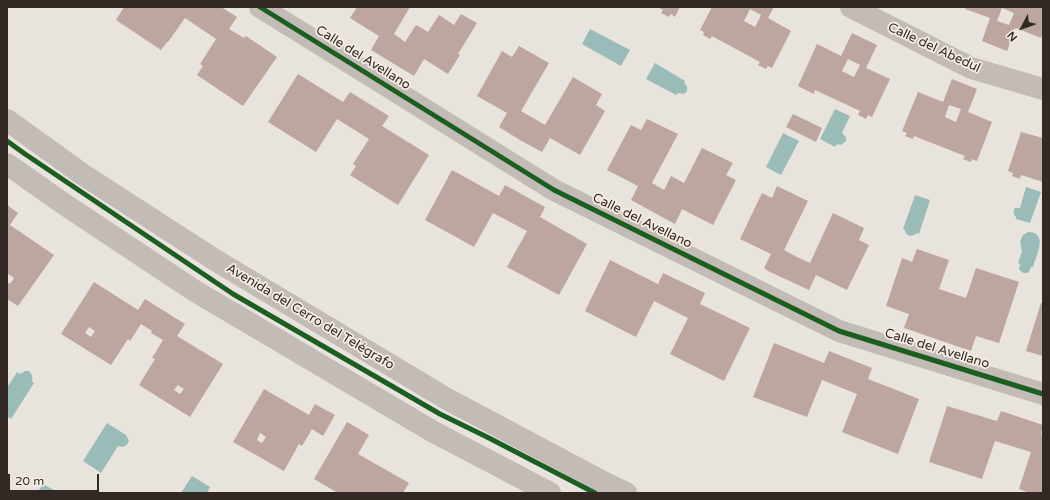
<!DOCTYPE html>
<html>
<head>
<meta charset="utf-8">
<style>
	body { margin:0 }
	#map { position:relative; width:1050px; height:500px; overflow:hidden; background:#e9e3dd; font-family:"Varela Round",sans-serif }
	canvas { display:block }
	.frame { position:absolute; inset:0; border:8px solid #322925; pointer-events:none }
	.north { position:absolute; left:1002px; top:8px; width:40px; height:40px; -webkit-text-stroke:3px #f7ede3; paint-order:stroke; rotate:229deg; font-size:11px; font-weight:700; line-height:16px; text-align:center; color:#322925 }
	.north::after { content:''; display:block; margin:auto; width:14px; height:18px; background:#322925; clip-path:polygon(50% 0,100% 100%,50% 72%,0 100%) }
	.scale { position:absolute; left:8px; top:474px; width:91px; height:18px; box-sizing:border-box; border:2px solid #322925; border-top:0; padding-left:5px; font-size:12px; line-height:14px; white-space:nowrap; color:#322925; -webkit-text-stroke:3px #f7ede3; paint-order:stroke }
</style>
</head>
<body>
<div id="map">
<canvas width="1050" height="500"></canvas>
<div class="frame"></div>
<div class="north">N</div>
<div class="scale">20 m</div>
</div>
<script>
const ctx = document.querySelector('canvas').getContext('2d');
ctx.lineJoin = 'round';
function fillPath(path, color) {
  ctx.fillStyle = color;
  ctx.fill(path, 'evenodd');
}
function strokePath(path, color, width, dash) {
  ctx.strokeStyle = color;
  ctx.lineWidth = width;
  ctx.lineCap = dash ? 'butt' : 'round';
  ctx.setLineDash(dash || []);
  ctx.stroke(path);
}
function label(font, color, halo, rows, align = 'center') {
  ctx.font = font + ' "Varela Round",sans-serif';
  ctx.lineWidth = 3.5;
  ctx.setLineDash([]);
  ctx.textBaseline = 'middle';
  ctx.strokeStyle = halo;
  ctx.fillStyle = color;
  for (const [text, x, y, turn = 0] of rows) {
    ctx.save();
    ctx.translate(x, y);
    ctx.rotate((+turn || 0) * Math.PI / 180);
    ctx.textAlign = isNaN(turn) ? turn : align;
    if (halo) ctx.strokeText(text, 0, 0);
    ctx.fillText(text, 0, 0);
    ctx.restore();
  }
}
fillPath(new Path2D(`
	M590 29 630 50 621 66 582 44Z
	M655 63 685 81 684 83 687 86V91L684 94 678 93 676 95 646 79Z
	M835 109 850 116 842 133 846 137V141L841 145 837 144 835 147 820 139Z
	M783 133 799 141 781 175 766 167Z
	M1026 187 1041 192 1030 223 1016 219V217C1013 214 1013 211 1015 208H1020Z
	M915 195 930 200 919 234 917 233C912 237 906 237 905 230L903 229Z
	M1028 232C1049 232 1036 256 1033 267H1031L1029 272C1024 274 1022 273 1019 269L1020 264 1018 263 1022 251 1020 241 1023 235Z
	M25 371H29C32 375 33 376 32 381L34 383 11 419 7 416V388L17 372 20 374Z
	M107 423 126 435 129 441C127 446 123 448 118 446L101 473 83 461Z
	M192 476 210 487 207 493H181Z
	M43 484 59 493H37Z`), '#9abcb9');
fillPath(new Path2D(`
	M124 7H221L237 17 229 29 244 38 246 36 277 57 243 106 197 75 203 66 200 64 216 39 185 18 168 42H167L161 50 116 20Z
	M357 7H410L394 34 405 42 416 25 428 32 439 15 454 25 461 14 477 23 458 54 460 55 448 74 424 59 414 76 371 50 379 36 350 18Z
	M658 7H680L675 17 671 14 669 17 661 13 663 10Z
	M712 7H774L768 18 791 31 772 68 768 66 766 69 758 65 760 62 712 36 710 39 703 35 704 32 700 30ZM750 9 761 15 755 27 744 21Z
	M966 7H1043V31L1041 38 1016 28 1007 51 982 41 990 18 965 9ZM1002 8 1014 13 1009 25 997 21Z
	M852 33 877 45 866 68 890 79 872 117 868 115 866 119 858 115 860 111 815 90 814 94 798 86 817 44 841 56ZM848 59 860 65 854 77 842 71Z
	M519 46 549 63 521 111 545 125 573 77 602 94 596 105 605 111 580 155 550 138 542 152 520 140 499 127 507 113 477 96 502 51 512 57Z
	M298 74 343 102 350 92 389 116 382 126 429 155 398 205 350 175 356 166 353 164 369 139 337 119 316 152 268 122Z
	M952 79 977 89 968 112 992 122 977 161 972 159 971 162 963 159 965 156 914 136 913 139 905 136 907 133 902 131 918 92 943 102ZM949 105 961 109 956 122 945 117Z
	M793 114 822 128 816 142 786 127Z
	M647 119 678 134 652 183 664 190 671 176 684 183 702 148 733 163 726 175 736 180 713 225 682 209 675 224 631 200 638 186 607 170 631 125 641 130Z
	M1021 132 1043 138V182L1021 175 1020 179 1012 176 1013 173 1008 171Z
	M452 170 499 196 505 185 545 207 540 217 587 244 559 295 507 267 527 231 493 213 474 247 425 220Z
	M777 186 808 201 784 250 797 257 810 263 833 213 864 228 859 240 869 245 847 290 816 275 809 290 768 271 764 268 771 254 740 239 762 193 772 198Z
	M7 205 18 213 10 225 54 255 18 306 7 299V282L10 284 14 278 7 273Z
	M917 249 949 260 939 289 966 298 976 268 1019 282 999 343 976 336 971 351 904 328 909 314 886 306 902 258 912 262Z
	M610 260 658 284 663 273 705 293 700 304 750 328 724 381 670 354 688 318 654 301 636 337 585 311Z
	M94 282 138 310 145 299 185 324 177 336 223 364 190 417 139 385 155 359 152 358 163 340 151 333 152 331 141 324 130 341 128 339 111 365 61 334ZM89 327 95 331 91 337 85 333ZM178 385 184 389 180 394 174 390Z
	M1041 303H1043V356L1026 351Z
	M774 343 824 363 829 351 872 368 868 379 919 399 898 454 842 432 857 394 822 380 807 417 753 397Z
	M264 389 309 415 315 404 335 415 323 436 312 429 302 446 299 444 284 471 233 442ZM260 433 266 437 262 443 257 440Z
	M947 406 997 421 1001 411 1043 425 1041 435H1043V493H1030L1019 489 1031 452 995 441 982 479 929 462Z
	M347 422 369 435 358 454 409 483 403 493H338L314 479Z`), '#bca69f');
strokePath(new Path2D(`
	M260 7 554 190 839 331 1043 394
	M851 7 971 68 1043 89`), '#c2bbb6', 22);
strokePath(new Path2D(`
	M7 120 82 174 215 260 447 399 605 483 626 493
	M7 164 64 204 195 291 432 431 550 493`), '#c2bbb6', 22);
strokePath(new Path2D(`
	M260 7 554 190 839 331 1043 394
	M7 141 25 154 233 294 440 414 489 438 595 493`), '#1b5e20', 5);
label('13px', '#322925', '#f7ede3', [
	["Calle del Abedul",934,48,25],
	["Calle del Avellano",363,58,32],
	["Calle del Avellano",642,221,26],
	["Avenida del Cerro del Telégrafo",310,317,31],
	["Calle del Avellano",937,349,17]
]);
</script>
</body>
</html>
